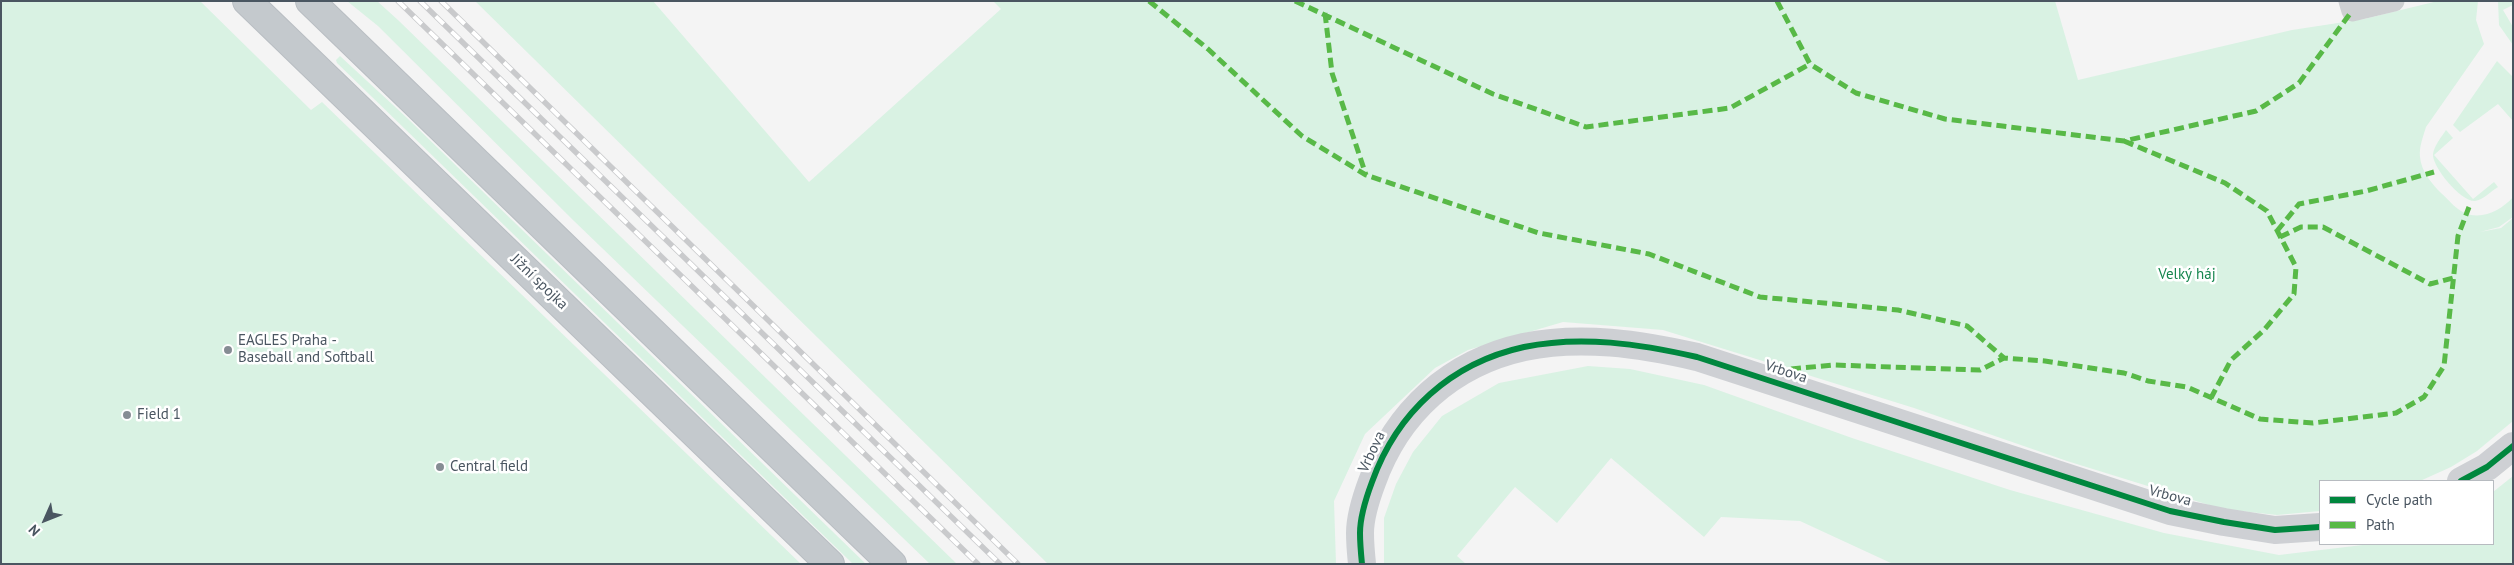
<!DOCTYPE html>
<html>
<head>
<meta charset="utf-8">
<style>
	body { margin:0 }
	#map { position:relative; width:2514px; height:565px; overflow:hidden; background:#f4f4f4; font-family:"PT Sans",sans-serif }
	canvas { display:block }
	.frame { position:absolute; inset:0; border:2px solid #4a5661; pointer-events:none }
	.legend { position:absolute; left:2319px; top:480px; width:175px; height:65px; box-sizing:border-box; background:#fff; border:1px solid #b7bbc0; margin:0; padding:6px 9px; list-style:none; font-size:15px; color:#4a5661 }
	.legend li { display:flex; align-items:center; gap:10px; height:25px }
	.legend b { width:25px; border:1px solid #b7bbc0 }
	.north { position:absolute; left:20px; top:495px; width:50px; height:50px; -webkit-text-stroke:4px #fff; paint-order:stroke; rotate:226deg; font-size:14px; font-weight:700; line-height:20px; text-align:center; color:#4a5661 }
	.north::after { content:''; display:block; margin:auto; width:18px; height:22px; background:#4a5661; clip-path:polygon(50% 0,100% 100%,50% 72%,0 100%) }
</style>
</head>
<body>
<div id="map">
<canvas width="2514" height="565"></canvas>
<div class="frame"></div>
<ul class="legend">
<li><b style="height:6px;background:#00873e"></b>Cycle path</li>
<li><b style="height:6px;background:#58b947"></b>Path</li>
</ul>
<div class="north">N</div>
</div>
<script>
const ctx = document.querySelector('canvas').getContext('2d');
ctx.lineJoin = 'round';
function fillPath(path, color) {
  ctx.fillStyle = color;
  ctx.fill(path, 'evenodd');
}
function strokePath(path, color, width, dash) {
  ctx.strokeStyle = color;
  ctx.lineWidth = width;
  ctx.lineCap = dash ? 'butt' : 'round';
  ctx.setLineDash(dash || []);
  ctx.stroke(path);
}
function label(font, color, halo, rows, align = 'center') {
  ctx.font = font + ' "PT Sans",sans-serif';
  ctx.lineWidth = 5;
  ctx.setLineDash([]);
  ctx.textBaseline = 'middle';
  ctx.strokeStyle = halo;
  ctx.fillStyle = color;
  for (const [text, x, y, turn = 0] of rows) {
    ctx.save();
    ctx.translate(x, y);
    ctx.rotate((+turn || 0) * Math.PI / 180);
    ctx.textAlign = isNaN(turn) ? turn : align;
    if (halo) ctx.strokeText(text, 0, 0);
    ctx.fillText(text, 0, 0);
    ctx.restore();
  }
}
fillPath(new Path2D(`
	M1 1H200L311 110 322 102 801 564H1Z
	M347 1H377L398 20 957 564H930L574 221 378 26Z
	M475 1H653L809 182 1001 9 993 1H2055L2078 80 2292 30 2364 19 2438 1H2478L2476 20 2484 44 2426 127C2423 137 2419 147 2420 157 2421 171 2432 184 2441 193 2448 199 2454 207 2461 211 2479 222 2501 211 2513 197V217L2499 227 2480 232 2501 228 2513 218V421L2477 451 2451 467 2420 481H2320V511L2277 515 2222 509 2067 461 1914 408 1663 330 1563 322 1468 350 1435 368 1365 434 1334 501 1336 564H1048Z
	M2498 1H2513V5L2503 10 2513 27V45L2499 25Z
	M340 56 406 117 866 564H853L337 63 336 60Z
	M2497 61 2513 77V121L2498 104 2460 132 2453 125Z
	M2446 130 2453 138 2434 155 2473 199 2494 182 2498 187C2491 191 2483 200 2475 201 2461 202 2432 167 2433 154 2434 146 2442 136 2446 130Z
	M1588 366 1630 369 1704 385 1852 438 2010 490 2164 533 2279 555 2371 544H2493V492L2513 476V564H1893L1800 521 1721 517 1704 537 1611 458 1557 523 1515 487 1457 556 1466 564H1384V518L1396 484 1413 452 1442 416 1499 383Z`), '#d9f2e3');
const trunk = new Path2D(`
	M247 1 830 564
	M310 1 892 564`);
strokePath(trunk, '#b9bec3', 30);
strokePath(new Path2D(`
	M2349 1 2352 11 2394 1`), '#ced0d2', 21);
strokePath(new Path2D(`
	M2461 481 2487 467 2513 446
	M1362 564C1361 554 1360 543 1360 533 1360 516 1366 498 1372 482 1397 412 1451 363 1524 347 1581 335 1640 344 1697 357L2170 511 2224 522 2275 530 2320 527`), '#ced0d4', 28);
strokePath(trunk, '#c4c9cd', 28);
const rail = new Path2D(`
	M398 1 978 564
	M420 1 1000 564
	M441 1 1018 564`);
strokePath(rail, '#c9cacc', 5.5);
strokePath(rail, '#fff', 4, [11]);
strokePath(new Path2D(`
	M1149 1 1208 49 1302 136 1366 175 1539 233 1649 254 1760 297 1898 310 1967 326 2004 358
	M1295 1 1493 94 1586 127 1730 108 1810 64
	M1777 1 1810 64 1856 93 1945 119 2124 141 2256 111 2299 83 2352 11
	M1325 13 1332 73 1366 175
	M2124 141 2225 183 2267 211 2296 267 2294 294 2264 330 2231 360 2211 398
	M2277 231 2299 204 2366 191 2434 172
	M2280 237 2301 227H2323L2430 284 2453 278
	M1791 369 1833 365 1980 370 2004 358 2045 361 2124 373 2148 381 2187 387 2260 419 2313 423 2396 413 2424 397 2444 366 2458 236 2469 207`), '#58b947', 5, [10, 5]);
strokePath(new Path2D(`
	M2461 481 2487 467 2513 446
	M1362 564C1361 554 1360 543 1360 533 1360 516 1366 498 1372 482 1397 412 1451 363 1524 347 1581 335 1640 344 1697 357L2170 511 2224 522 2275 530 2320 527`), '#00873e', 6);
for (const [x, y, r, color] of [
	[228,350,5,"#868d94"],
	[127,415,5,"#868d94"],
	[440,467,5,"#868d94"]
]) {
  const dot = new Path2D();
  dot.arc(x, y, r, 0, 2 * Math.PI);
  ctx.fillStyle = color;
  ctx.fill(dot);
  strokePath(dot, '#fff', 2);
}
label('15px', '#17864f', '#fff', [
	["Velký háj",2187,275]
]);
label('15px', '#4a5661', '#fff', [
	["Jižní spojka",539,282,44],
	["Vrbova",1786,372,18],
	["Vrbova",1372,452,-65],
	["Vrbova",2170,496,15]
]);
label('15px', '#4a5661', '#fff', [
	["EAGLES Praha -",238,341],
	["Baseball and Softball",238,358],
	["Field 1",137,415],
	["Central field",450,467]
], 'left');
</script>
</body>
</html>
